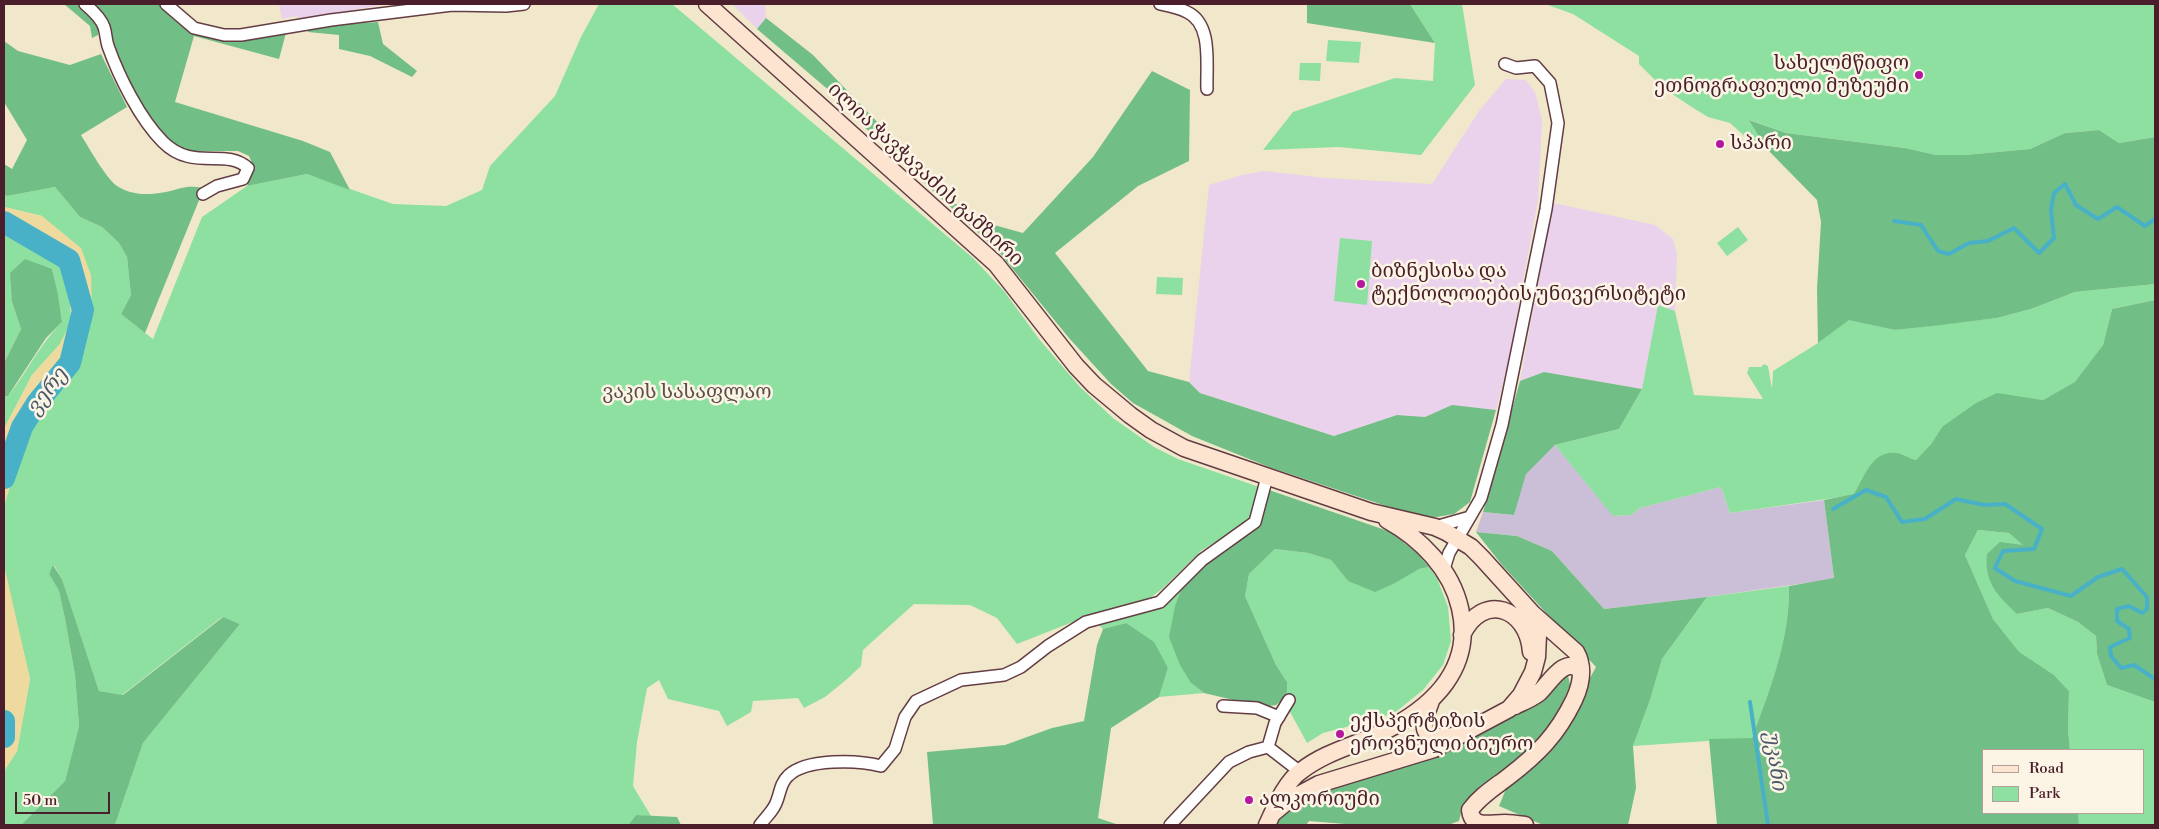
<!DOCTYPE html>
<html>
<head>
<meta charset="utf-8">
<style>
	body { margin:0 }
	#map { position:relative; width:2159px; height:829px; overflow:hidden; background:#f1e7cb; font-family:"Libre Bodoni",serif }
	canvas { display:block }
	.frame { position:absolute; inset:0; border:5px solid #4a1f2b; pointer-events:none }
	.legend { position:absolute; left:1982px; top:749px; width:162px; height:65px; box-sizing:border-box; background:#fcf5e5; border:1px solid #b59f9b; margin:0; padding:6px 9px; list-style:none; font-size:15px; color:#4a1f2b }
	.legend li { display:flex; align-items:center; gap:10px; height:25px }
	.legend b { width:25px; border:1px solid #b59f9b }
	.scale { position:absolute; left:15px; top:792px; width:95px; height:22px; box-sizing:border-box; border:2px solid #4a1f2b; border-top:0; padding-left:6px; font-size:15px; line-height:18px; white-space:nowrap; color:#4a1f2b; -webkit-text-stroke:4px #fcf5e5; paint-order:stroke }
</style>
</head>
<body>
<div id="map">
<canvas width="2159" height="829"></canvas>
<div class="frame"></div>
<ul class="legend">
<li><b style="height:6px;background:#fde4d1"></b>Road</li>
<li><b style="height:14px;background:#8ee0a1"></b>Park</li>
</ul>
<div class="scale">50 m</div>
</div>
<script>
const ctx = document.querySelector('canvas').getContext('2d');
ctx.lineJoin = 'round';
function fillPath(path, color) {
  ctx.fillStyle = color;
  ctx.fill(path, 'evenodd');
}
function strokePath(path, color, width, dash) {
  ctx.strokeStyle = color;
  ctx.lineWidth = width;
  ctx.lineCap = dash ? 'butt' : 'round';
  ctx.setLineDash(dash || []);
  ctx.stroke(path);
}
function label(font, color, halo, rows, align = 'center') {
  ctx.font = font + ' "Libre Bodoni","Noto Serif Georgian",serif';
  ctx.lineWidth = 5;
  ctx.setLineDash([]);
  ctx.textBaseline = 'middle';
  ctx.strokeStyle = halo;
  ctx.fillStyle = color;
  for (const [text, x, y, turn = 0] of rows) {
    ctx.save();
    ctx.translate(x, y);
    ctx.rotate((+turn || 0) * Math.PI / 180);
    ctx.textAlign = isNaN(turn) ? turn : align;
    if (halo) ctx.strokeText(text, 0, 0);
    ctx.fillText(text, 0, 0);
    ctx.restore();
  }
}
fillPath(new Path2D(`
	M279 4H388L298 19 297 16 282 19Z
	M732 4H765L766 18 757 29Z
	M1506 79 1526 80 1535 92 1542 120 1538 200 1507 367 1496 410 1452 406 1425 417 1397 415 1335 436 1200 393 1189 382 1209 185 1242 175 1264 171 1325 178 1432 184 1479 111Z
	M1553 203 1655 225 1673 239 1677 253 1675 311 1658 305 1642 389 1544 372 1520 381Z`), '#ead1ec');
fillPath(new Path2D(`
	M1555 445 1614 516 1631 515 1640 508 1721 487 1730 513 1824 500 1834 579 1707 597 1604 609 1552 551 1517 536 1476 532 1483 512 1514 515 1525 474Z`), '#cabfd6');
fillPath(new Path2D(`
	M599 4H672L973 258 1004 291 1039 339 1080 387 1113 418 1154 447 1178 459 1259 487 1251 521 1202 550 1162 589 1150 598 1093 614 1017 644 997 618 970 605 914 604 863 650 861 666 846 680 825 697 804 708 798 698 753 701 751 712 727 726 719 711 668 699 659 680 647 688 637 742 633 786 651 816 636 815 628 825H115L143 743 240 624 222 617 122 695 99 691 62 579 54 565 49 574 59 591 65 619 75 675 79 726 65 781 21 825H4V771L17 751 30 679 4 572V506L18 459 42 406 74 368 92 314 42 216 4 207V195L7 196 55 187 80 217 102 227 119 243 127 257 131 295 121 314 153 339 202 217 247 186 307 174 393 204 446 206 482 190 490 166 555 96 581 37Z
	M1410 4H1462L1475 85 1421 155 1339 147 1263 150 1293 112 1395 78 1433 81 1435 43Z
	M1545 4H2155V137L2119 143 2099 130 2065 133 2030 149 1965 155H1936L1905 148 1786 133 1750 120 1766 148 1749 140 1730 123 1708 117 1690 106 1662 87 1639 64V56L1573 14Z
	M1328 40 1361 42 1359 63 1326 61Z
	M1300 63H1321L1320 81 1299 80Z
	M1738 227 1748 240 1727 256 1717 243Z
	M4 229 39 246 64 266 70 293 71 322 60 344 32 375 4 429V397L8 396C28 371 39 345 62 322L58 294 52 269 12 302 21 329 4 363Z
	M1340 238 1372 241 1367 305 1334 301Z
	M1157 277 1183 278 1182 295 1156 294Z
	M2155 284V300L2112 309 2103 345 2076 382 2043 400 2026 398 1942 427 1931 444 1916 460 1862 482 1854 495 1730 513 1721 487 1640 508 1631 515 1613 516 1555 445 1619 429 1642 389 1658 305 1675 311 1694 395 1763 399 1747 373 1749 367H1761L1764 364 1768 366 1772 389 1773 371 1818 343 1849 319 1895 330 1997 318 2031 309 2075 292Z
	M1978 530 2009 533 2024 545 2017 614 2048 608 2078 622 2096 636 2097 654 2107 685 2155 702V825H2079L2078 813H2143V750H2070L2068 730 2069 691 2054 675 2019 653 1993 619 1965 555Z
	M1275 549 1308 553 1331 560 1348 581 1412 572 1419 569 1429 567 1437 578 1448 607 1451 641 1443 665 1423 690 1397 711 1359 727 1350 726 1323 733 1307 743 1283 699 1287 692V682L1276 665 1245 596 1249 574Z
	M1184 582 1191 683 1204 693 1159 697 1168 668 1126 623 1103 629 1098 624 1168 601Z
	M1789 586C1790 639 1770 689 1752 738L1633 746 1650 700 1662 659 1707 597Z`), '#8ee0a1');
fillPath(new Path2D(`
	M64 4H80L98 26V35L92 38 90 26Z
	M88 4H161L187 23 238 36 287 29 279 59 194 36 175 102 303 141 330 152 350 190 307 174 247 186 254 168 249 156 238 151H190L170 142 138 100Z
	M1307 4H1410L1435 43 1307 23Z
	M766 18 813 55 955 203 976 220 1023 233 1093 157 1152 71 1190 90 1189 161 1138 186 1055 253 1148 371 1189 382 1200 393 1334 436 1397 415 1425 417 1452 405 1496 410 1470 502 1454 514 1425 519 1269 467 1192 436 1133 403 1111 384 1069 338 998 251 861 124 845 104 757 29Z
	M378 22 383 44 417 71 412 77 370 56 339 49V35L308 32 307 27Z
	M4 41 18 51 70 65 101 54 127 107 81 135C89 148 106 178 117 186 132 196 150 195 166 192 184 188 185 185 204 188L145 333 121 314 131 295 127 257 119 243 102 227 80 217 55 187 7 196 4 195V164L12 169 27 140 4 102Z
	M1749 120 1786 133 1905 148 1936 155H1965L2030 149 2065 133 2099 130 2119 143 2155 137V284L2075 292 2031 309 1997 318 1941 325 1895 330 1849 320 1818 343 1817 289 1821 222 1817 200 1766 148Z
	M25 259 52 269 58 294 62 322 46 338 8 396 4 397V363L21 329 12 302 10 273Z
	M2155 300V702L2107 685 2097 654 2096 636 2078 622 2048 608 2017 614C1997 595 1984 582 1987 554L2000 542 2023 545 2009 533 1978 530 1965 555 1993 619 2019 652 2054 675 2069 691 2068 730 2070 750H1983V813H2078L2079 825H1717L1709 739 1752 738C1770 689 1790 639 1789 586L1834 578 1824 500 1854 494C1864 478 1872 449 1897 453 1903 454 1910 459 1916 460L1931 444 1942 427 1976 403 1997 393 2043 400 2075 382 2103 345 2112 309Z
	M1544 372 1642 389 1619 429 1555 445 1526 474 1514 515 1483 512 1520 381Z
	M1269 490 1391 532 1417 553 1429 567 1419 569 1395 583 1375 592 1348 581 1331 560 1308 553 1275 549 1249 574 1245 596 1276 665 1287 682V692L1283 699 1276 705 1263 707 1204 693 1191 683 1180 665 1169 637 1175 606 1184 582 1203 563 1236 542Z
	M1476 532 1517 536 1552 551 1604 609 1707 597 1662 659 1650 700 1633 746 1636 788 1628 825H1543L1499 806 1506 789 1556 739 1596 667 1502 565Z
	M53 565 62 579 99 691 123 695 223 617 240 624 143 743 115 825H21L65 781 79 726 75 675 65 619 59 591 49 574Z
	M1126 623 1154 642 1168 668 1159 697 1111 728 1098 818 1119 825H933L927 752 1005 745 1052 728 1084 721 1097 645 1103 629Z
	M1566 666 1570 685 1551 730 1462 809 1459 821 1448 825H1357L1309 821 1306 825H1274L1277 820 1305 794 1409 764Z
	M636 815 677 817 681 825H628Z`), '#72be87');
fillPath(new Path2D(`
	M4 207 42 216 81 248 91 275 92 314 74 368 42 406 18 459 4 506V429L32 375 60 344 71 322 70 293 64 266 39 246 4 229Z
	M4 565 30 679 17 751 4 771Z`), '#eeda9e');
strokePath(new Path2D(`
	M1894 221 1921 225 1938 251 1949 254 1969 243 1988 241 2014 228 2039 253 2054 238 2051 210 2054 193 2065 184 2076 205 2098 219 2117 207 2145 226 2155 219
	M1833 509 1866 490 1886 497 1902 522 1925 519 1956 499 1984 505 2005 504 2042 529 2034 549 2003 551 1995 568 2015 581 2071 596 2098 577 2122 569 2147 597V609L2142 613 2129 606 2117 609V621L2129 629 2130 638 2110 647 2111 656 2121 668 2134 665 2155 679
	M1750 702 1768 825`), '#48b1c7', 4);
strokePath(new Path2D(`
	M4 222 69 260 83 310 70 363 37 403 22 427 4 478
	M4 721V737`), '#48b1c7', 22);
const street = new Path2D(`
	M85 4C92 10 101 18 104 27 106 33 106 40 108 46 119 77 140 119 163 142 193 172 225 147 248 168L243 179 217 186 203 194
	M166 4 194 28 224 35H241L331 20 452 5 506 6 524 4
	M1160 4C1169 6 1179 8 1187 12 1213 24 1206 65 1207 89
	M1435 527 1470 517
	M1444 569 1449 553 1481 498 1502 425 1546 209 1558 123 1550 83 1535 66 1516 68 1505 64
	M1289 700 1275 723 1268 747 1299 771
	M1223 706 1257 708 1279 717
	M760 825C764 819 770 814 774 807 780 798 779 784 788 776 806 758 858 760 881 766L895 749 905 717 916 701 961 680 1004 675 1021 667 1048 646 1086 622 1160 602 1202 560 1255 522 1267 477
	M1170 825 1229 762 1249 752 1268 747`);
const secondary = new Path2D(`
	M707 4 996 264 1076 366 1094 385 1130 415 1151 430 1184 448 1371 512 1435 527 1446 532 1471 547 1482 558 1531 612 1538 635 1537 657 1533 672 1521 695 1509 709 1434 749 1319 784 1289 800 1272 814
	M1462 635C1483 591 1528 608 1531 652
	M1431 701C1421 728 1419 741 1453 736
	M1515 706C1523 702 1531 699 1539 693 1549 684 1565 654 1581 671
	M1267 825C1275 808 1285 782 1301 771 1325 752 1356 745 1383 732 1433 707 1474 668 1460 608 1451 569 1421 539 1387 520
	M1525 825C1518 824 1511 823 1505 823 1489 823 1472 829 1470 810 1480 796 1495 787 1508 777 1538 754 1557 735 1574 700 1581 685 1585 668 1576 652L1532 613`);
strokePath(street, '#633d43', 14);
strokePath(secondary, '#633d43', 19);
strokePath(street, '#fff', 11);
strokePath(secondary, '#fde4d1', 16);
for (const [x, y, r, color] of [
	[1919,75,5,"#b5179e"],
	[1720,144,5,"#b5179e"],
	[1361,284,5,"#b5179e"],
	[1340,734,5,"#b5179e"],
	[1249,800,5,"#b5179e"]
]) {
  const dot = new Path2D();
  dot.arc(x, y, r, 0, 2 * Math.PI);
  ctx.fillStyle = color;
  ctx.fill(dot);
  strokePath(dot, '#fcf5e5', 2);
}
label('20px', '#4a1f2b', '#fcf5e5', [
	["სახელმწიფო",1909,64,"right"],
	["ეთნოგრაფიული მუზეუმი",1909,87,"right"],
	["სპარი",1730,144],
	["ბიზნესისა და",1371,272],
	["ტექნოლოიების უნივერსიტეტი",1371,295],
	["ექსპერტიზის",1350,722],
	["ეროვნული ბიურო",1350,745],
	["ალკორიუმი",1259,800]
], 'left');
label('20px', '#4a1f2b', '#fcf5e5', [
	["ილია ჭავჭავაძის გამზირი",925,175,43]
]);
label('20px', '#5b4f48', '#fcf5e5', [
	["ვაკის სასაფლაო",687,393]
]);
label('italic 21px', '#495969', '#fcf5e5', [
	["ვერე",48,392,-53],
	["უკანი",1774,761,82]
]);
</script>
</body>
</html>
